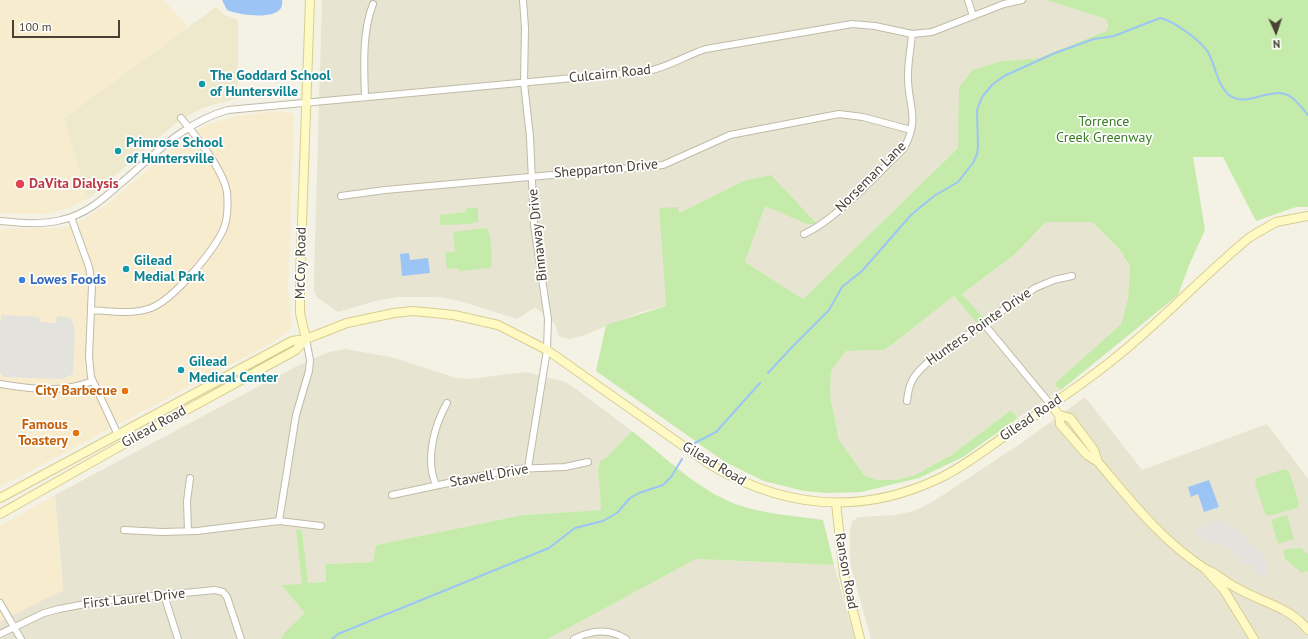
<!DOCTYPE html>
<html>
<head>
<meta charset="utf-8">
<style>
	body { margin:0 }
	#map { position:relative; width:1308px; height:639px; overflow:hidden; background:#f4f1e5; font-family:"PT Sans",sans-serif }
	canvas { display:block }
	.north { position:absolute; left:1256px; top:12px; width:40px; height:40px; -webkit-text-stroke:3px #fff; paint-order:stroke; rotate:177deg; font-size:11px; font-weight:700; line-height:16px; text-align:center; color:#474234 }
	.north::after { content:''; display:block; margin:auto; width:14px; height:18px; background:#474234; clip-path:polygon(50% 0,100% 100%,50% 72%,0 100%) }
	.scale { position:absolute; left:12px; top:20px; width:108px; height:18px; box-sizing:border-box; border:2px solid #474234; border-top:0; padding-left:5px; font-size:12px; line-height:14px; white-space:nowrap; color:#474234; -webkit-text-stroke:3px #fff; paint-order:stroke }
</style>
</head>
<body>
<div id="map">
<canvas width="1308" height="639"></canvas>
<div class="north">N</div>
<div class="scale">100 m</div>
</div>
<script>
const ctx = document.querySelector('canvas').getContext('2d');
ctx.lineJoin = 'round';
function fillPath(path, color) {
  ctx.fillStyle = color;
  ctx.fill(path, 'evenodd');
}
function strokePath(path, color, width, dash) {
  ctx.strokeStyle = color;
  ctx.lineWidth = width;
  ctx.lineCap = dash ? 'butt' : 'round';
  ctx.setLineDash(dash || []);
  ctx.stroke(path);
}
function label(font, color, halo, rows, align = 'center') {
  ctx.font = font + ' "PT Sans",sans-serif';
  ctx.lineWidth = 3.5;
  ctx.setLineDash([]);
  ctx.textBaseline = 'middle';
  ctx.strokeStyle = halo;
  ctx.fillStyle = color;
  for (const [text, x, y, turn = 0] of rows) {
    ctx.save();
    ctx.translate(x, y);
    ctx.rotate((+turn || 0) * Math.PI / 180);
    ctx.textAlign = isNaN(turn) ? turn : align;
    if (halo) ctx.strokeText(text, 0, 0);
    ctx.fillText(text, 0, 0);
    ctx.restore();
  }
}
fillPath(new Path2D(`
	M322 0H1046L1106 19 1108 27 1106 31 1039 58 1002 61 958 148 803 299 745 262 765 205 807 224 743 181 679 213 659 208 666 306 641 312 582 336 570 339 561 337 558 334 555 324 535 307 517 319 460 301 437 297H397L375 301 338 312 317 297 314 291V278Z
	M1046 222H1092L1120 250 1130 268 1128 298 1121 324 1054 384 1061 390 1018 418 1011 410 951 455 915 475 896 480H877L864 475 839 440 830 395 831 371 846 351 885 350 954 296 978 322 984 318 962 294 1014 255Z
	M345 349 391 357 456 378 470 379 526 372 565 382 576 389 632 431 606 458 600 461 598 470 601 510 523 515 376 545 373 562 325 564 326 582 307 583 302 530V584L282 586 305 613 284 633 281 639H0V621L63 590 55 495 297 366 329 352Z
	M1085 397 1142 470 1267 424 1308 479V639H871L850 563V531L852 522 858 517 896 515 914 511 934 501 1026 440Z
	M696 559 834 565 855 639H548Z`), '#e8e4d2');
fillPath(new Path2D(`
	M0 0H164L188 27 64 118 88 199 63 210 47 214 0 213Z
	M275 111 291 113 294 117 288 290 292 326 289 330 275 341 0 487V229L54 228 66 227 84 219 105 206 182 140 206 125 232 117Z
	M55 495 63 590 0 621V526Z`), '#f8ecce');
fillPath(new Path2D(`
	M216 7 225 15 238 20V98L202 108 176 123 88 199 64 118Z`), '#eee9cd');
fillPath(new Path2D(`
	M1046 0H1308V207H1296L1256 221 1223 157H1193L1205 230 1190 263 1178 295 1061 390 1054 384 1121 324 1128 298 1130 267 1120 250 1092 222H1046L1014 255 962 294 984 318 977 323 954 296 885 350 846 351 831 371 830 395 839 440 864 475 877 480H896L915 475 951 455 1011 410 1018 418 963 457 919 478 861 492 828 493 804 491 764 481 725 462 596 371 606 325 666 306 659 208 678 207 679 213 743 181 771 175 817 224H807L765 206 745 262 803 299 958 148 959 87 973 70 1002 61 1039 58 1106 31 1108 27 1106 19Z
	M466 208H478V222L472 223V224L440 225V215L466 212Z
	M487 228C492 234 491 257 492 266L490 268 460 271 457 268 447 269 445 253 455 251 453 232Z
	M632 431C665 457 699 491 738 505 765 514 795 516 823 520L834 565 696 559 548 639H281L284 633 305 613 281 585 302 584 296 529 302 530 308 583 326 582 325 564 373 562 376 545 523 515 601 510 598 470 600 461 606 458Z
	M1285 469 1289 471 1299 503 1297 508 1269 516 1265 514 1255 482 1257 478Z
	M1287 515 1294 539 1278 544 1271 520Z
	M1301 548 1308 554V571L1302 573 1285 559 1283 551 1287 549Z`), '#c5ebaa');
fillPath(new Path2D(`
	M2 315 39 317 40 322 56 323 57 316 71 318 75 331 73 374 63 379 4 377 0 373V322Z
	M1219 521 1233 526 1265 558 1268 569 1267 577 1254 573V569L1251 563 1247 566 1224 544 1220 542 1209 544 1207 541 1204 542 1194 531 1211 522Z`), '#e4e2dd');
fillPath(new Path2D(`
	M222 0H282C286 23 239 15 227 10Z
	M409 253 410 260 428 258 430 273 402 276 400 254Z
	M1209 480 1219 507 1204 512 1198 494 1191 497 1188 487Z`), '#9cc5f5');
strokePath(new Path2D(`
	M768 373 793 346 829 310 842 287 862 271 911 215 934 196 958 182 973 163 977 154 978 147 977 110 982 97 992 85 1004 76 1055 53 1094 39 1114 36 1160 18C1174 21 1202 41 1209 54 1215 66 1218 86 1229 95 1248 109 1272 84 1291 97 1297 101 1303 109 1308 115
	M695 443 716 432 760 383
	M332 639 338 634 549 548 575 528 603 521 617 513 630 498 639 493 663 485 671 477 682 459`), '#9cc5f5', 2);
const street = new Path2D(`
	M523 0 525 28 524 83 530 137 534 225 548 319 547 350 528 468
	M968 0 973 16
	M365 96C364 67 362 32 373 4
	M341 196 385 190 663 165 730 135 839 114 863 117 911 130
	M71 217 89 267 92 285 89 357 91 377 118 435
	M0 221C20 223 42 225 61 220 85 215 102 200 120 184 153 156 184 122 228 110L648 71C669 67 686 55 706 49L852 24 875 26 912 34 932 32 1004 4 1022 0
	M804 234C836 220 878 173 904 148 921 117 907 105 908 75 908 61 911 47 912 34
	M91 310C110 311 132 315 151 308 174 299 214 251 224 228 228 217 228 204 227 192 223 169 196 136 181 118
	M984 324 1051 405
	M0 384C35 389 58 394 93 381
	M907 401C909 382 913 376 927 363L1035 288 1054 280 1072 276
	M436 485C425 460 434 426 447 403
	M392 495 514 469 565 467 588 462
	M279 521 296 415 309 371 310 360 306 339
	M124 530 162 532 197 531 279 521 321 526
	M188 531 187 501 190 478
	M164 595 178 639
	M0 603 21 639
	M0 634 44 613 59 609 101 601 215 590 223 592 227 597 241 639
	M574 639C591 630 609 628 626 639`);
const secondary = new Path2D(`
	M306 339 300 313V278L310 0
	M1051 405 1059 415 1070 418 1094 450 1098 462
	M1059 415 1060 424 1087 455 1098 462C1131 501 1161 540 1204 568 1208 571 1213 572 1217 575 1223 579 1229 584 1235 587 1260 602 1289 606 1308 630
	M0 498 292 341 306 339 347 323 394 313 413 311 454 315 498 325 547 350 709 464C783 508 861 516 940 478 967 465 991 445 1015 429 1059 400 1102 371 1141 336 1178 304 1212 268 1250 237L1276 222 1308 216
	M836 503 844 575 860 639
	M0 514 115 449 296 350 306 339
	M1206 570 1224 590 1254 639`);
strokePath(street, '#c0bba7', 8);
strokePath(secondary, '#d7ce91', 10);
strokePath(street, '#fff', 6);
strokePath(secondary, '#fff9c4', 8);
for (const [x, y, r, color] of [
	[202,84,4,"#0f9aa8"],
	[118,151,4,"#0f9aa8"],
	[20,184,5,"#e0444e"],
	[126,269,4,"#0f9aa8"],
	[22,280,4,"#3f7fe0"],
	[181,370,4,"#0f9aa8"],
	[125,391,4,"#e8710a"],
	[76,433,4,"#e8710a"]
]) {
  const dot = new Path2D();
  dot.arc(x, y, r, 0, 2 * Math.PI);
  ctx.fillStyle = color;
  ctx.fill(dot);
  strokePath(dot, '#fff', 1.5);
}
label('14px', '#474234', '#fff', [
	["Culcairn Road",610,74,-6],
	["Shepparton Drive",606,169,-5],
	["Norseman Lane",871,177,-45],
	["Binnaway Drive",538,235,-96],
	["McCoy Road",301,263,-89],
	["Hunters Pointe Drive",979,327,-35],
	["Gilead Road",1031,418,-34],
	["Gilead Road",154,427,-29],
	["Gilead Road",714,464,31],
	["Stawell Drive",489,476,-10],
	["Ranson Road",846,571,80],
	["First Laurel Drive",134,599,-6]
]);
label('bold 14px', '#0d838f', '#fff', [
	["The Goddard School",210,76],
	["of Huntersville",210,92],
	["Primrose School",126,143],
	["of Huntersville",126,159],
	["Gilead",134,261],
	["Medial Park",134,277],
	["Gilead",189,362],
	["Medical Center",189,378]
], 'left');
label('14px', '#397d23', '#fff', [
	["Torrence",1104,122],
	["Creek Greenway",1104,138]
]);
label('bold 14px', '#be3a42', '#fff', [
	["DaVita Dialysis",29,184]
], 'left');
label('bold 14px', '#366cbe', '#fff', [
	["Lowes Foods",30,280]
], 'left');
label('bold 14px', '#c56008', '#fff', [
	["City Barbecue",117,391],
	["Famous",68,425],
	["Toastery",68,441]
], 'right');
</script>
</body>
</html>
